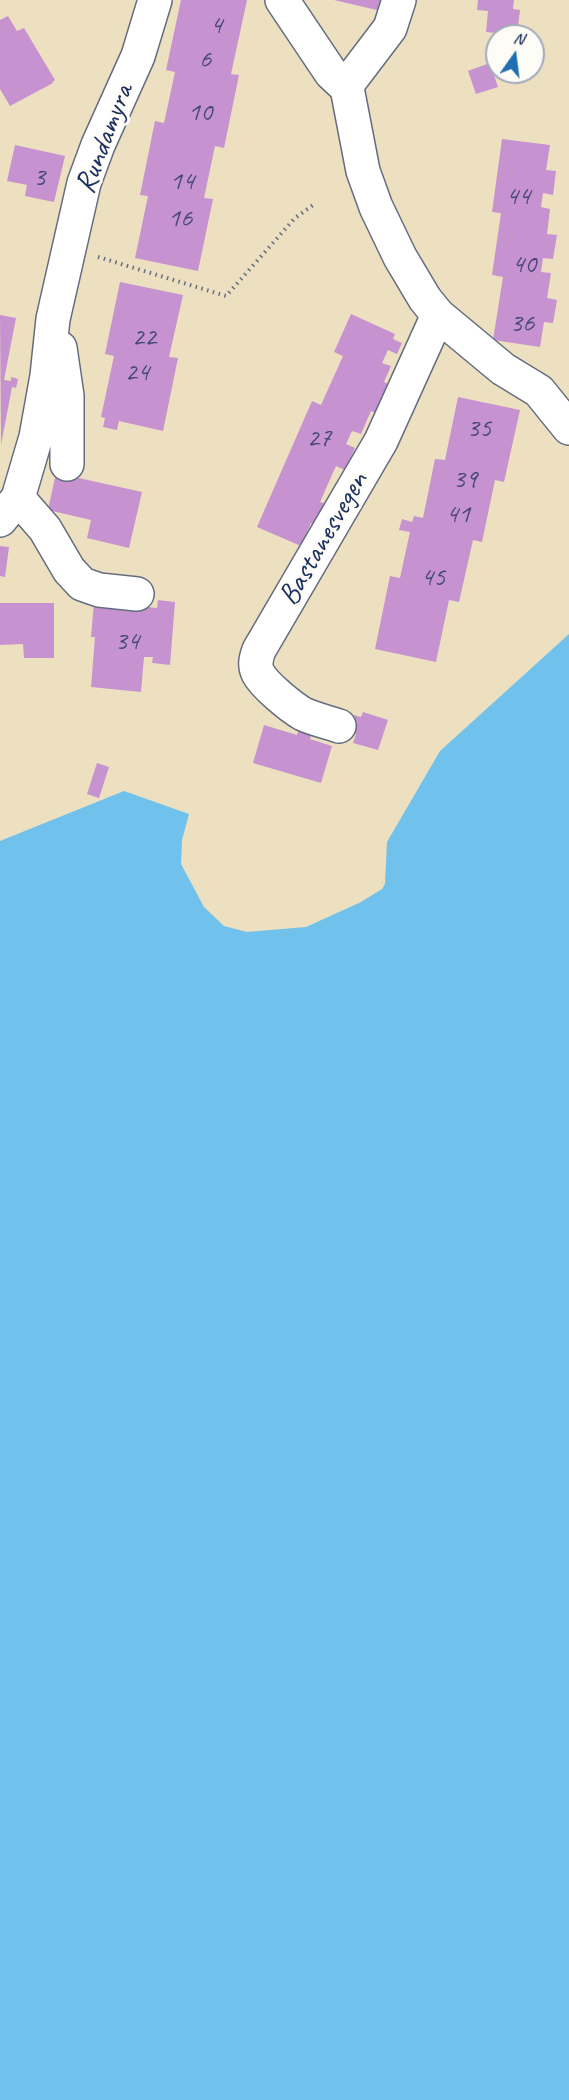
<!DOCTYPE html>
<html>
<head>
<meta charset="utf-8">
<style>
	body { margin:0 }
	#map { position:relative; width:569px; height:2100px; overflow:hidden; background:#ece0c0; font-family:Caveat,sans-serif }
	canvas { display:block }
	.north { position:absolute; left:485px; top:24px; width:60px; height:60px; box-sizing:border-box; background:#fdfcf7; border:2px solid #a3aaba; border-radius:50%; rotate:14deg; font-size:16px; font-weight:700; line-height:24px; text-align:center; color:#1b2f5e }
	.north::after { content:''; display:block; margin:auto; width:21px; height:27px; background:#1f6fb2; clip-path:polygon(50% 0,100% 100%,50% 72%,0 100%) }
</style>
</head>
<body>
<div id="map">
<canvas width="569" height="2100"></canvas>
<div class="north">N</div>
</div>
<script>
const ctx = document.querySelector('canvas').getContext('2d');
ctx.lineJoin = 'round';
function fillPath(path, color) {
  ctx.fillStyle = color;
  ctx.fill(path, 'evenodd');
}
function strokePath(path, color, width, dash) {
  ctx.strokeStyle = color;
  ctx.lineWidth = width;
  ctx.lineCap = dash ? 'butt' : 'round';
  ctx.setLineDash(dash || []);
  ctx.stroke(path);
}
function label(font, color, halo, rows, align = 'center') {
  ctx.font = font + ' Caveat,sans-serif';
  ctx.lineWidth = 6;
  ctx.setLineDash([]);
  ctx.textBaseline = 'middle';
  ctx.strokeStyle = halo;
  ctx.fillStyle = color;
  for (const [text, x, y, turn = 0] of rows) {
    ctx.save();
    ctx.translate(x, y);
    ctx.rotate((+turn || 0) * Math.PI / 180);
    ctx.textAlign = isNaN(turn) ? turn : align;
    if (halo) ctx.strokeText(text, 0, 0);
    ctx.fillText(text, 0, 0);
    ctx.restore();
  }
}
fillPath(new Path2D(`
	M569 634V2100H0V841L124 791 189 814 182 840 181 864 204 907 224 926 247 932 306 927 361 902 382 889 385 884 387 842 440 751Z`), '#70c2ec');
fillPath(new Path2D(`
	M181 0H247L231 74 239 75 224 148 215 146 204 198 213 199 198 271 135 258 148 196 140 195 155 121 164 123 175 72 166 70Z
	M334 0H383L381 11Z
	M478 0H514L513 9 520 10 517 35 486 32 488 11 477 10Z
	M8 16 17 31 24 28 55 80 52 82 53 83 10 106 0 89V20Z
	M490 63 498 87 476 94 468 71Z
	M502 139 550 145 546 170 556 171 553 195 543 193 541 207 550 209 547 234 557 235 553 259 543 258 541 272 551 273 547 298 557 300 553 323 544 322 540 347 493 340 503 277 492 275 501 213 492 212Z
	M15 145 65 156 54 202 25 196 27 185 7 181Z
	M120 282 183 295 169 357 178 358 163 431 119 421 117 430 103 427 105 418 101 417 114 356 105 354Z
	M351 314 395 334 393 339 402 343 397 354 388 350 382 363 391 366 384 382 393 386 380 415 371 411 361 434 352 431 346 444 355 448 345 470 336 466 320 502 329 505 319 527 311 523 301 546 257 527 312 401 321 405 343 356 334 352Z
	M0 315 16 318 4 380 11 381V377L18 379 16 388 12 387 1 445Z
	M458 397 520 410 504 482 495 480 482 542 473 540 459 602 449 600 436 662 375 649 390 576 400 578 410 532 399 530 402 519 412 522 414 516 423 518 435 459 445 460Z
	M56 473 142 492 129 548 87 538 91 520 48 510Z
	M0 546 9 547 5 577 0 576Z
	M158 600 175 602 170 665 152 663 153 657H144L141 692 91 687 95 637H91L94 602 157 608Z
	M0 603H54V658H24L23 644 0 645Z
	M363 712 388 720 378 750 353 743 356 734 349 731 354 715 361 717Z
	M264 725 297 735 299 729 312 733 310 739 332 746 321 783 253 763Z
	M97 763 109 767 99 798 87 794Z`), '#c692d0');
const minor = new Path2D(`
	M282 0 331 73 347 88 363 171 376 207 400 257 425 299 438 315 503 369 539 391 569 428
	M347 88 349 82 390 28 399 0
	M60 348 67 396V464
	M18 498 45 529 69 570 82 584 99 590 137 594
	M0 520 18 498 36 437 47 376 53 319 84 183 98 145 138 56 155 0
	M339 726C327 722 314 719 303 714 291 707 264 685 258 673 254 665 256 658 259 650L381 441 438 315`);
strokePath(minor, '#646d80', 36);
strokePath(new Path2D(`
	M98 257 226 296 295 218 313 205`), '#646d80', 4, [1.5, 4.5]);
strokePath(minor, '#fff', 33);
label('27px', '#46487a', null, [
	["4",216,26],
	["6",205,60],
	["10",200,113],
	["3",39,178],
	["14",182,182],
	["44",518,197],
	["16",180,219],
	["40",524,265],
	["36",522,324],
	["22",144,338],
	["24",137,373],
	["35",479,429],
	["27",319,439],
	["39",465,480],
	["41",458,515],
	["45",433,578],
	["34",127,642]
]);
label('30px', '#1b2f5e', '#fdfcf7', [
	["Rundamyra",105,139,-69],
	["Bastanesvegen",324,539,-60]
]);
</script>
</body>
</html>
